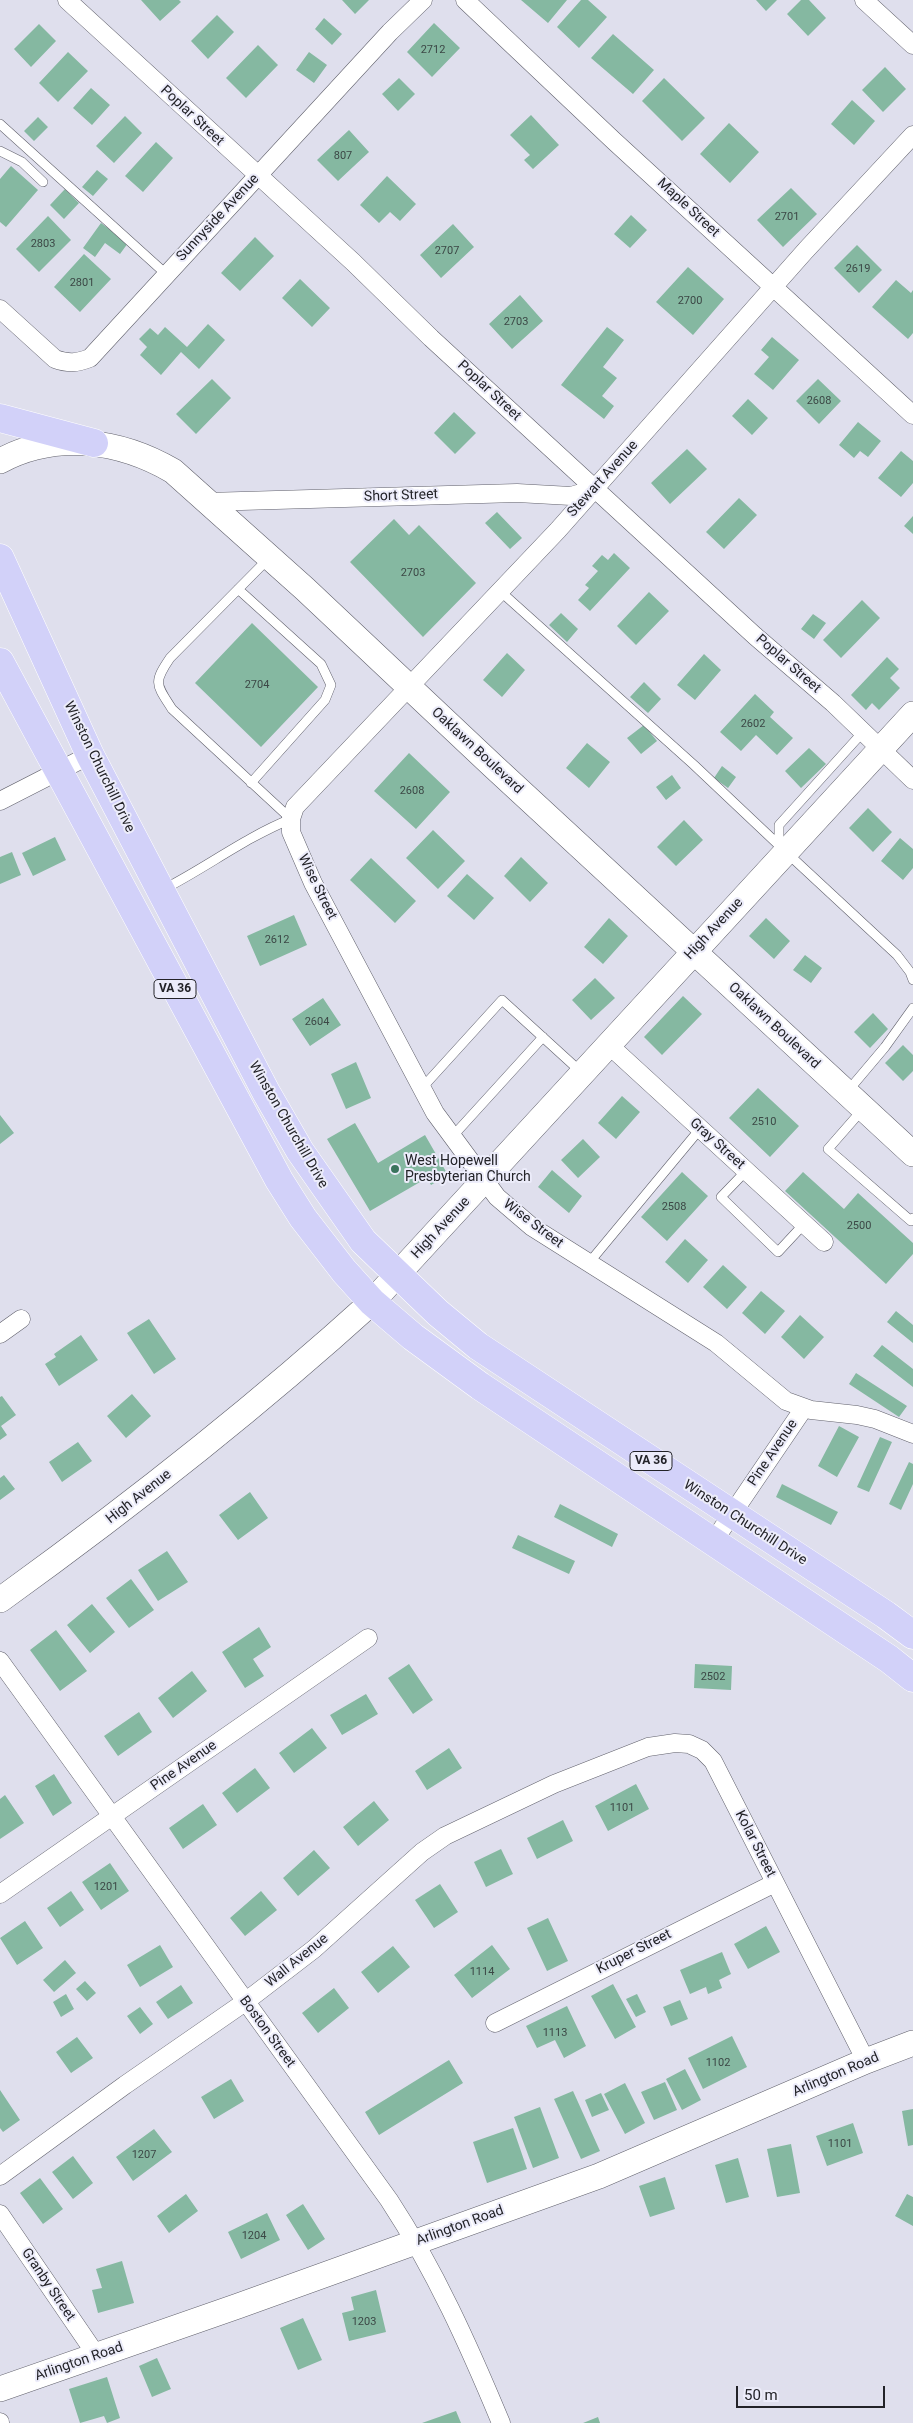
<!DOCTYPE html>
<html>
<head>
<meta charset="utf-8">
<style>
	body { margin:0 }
	#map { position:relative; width:913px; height:2423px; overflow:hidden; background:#dfdfed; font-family:Roboto,sans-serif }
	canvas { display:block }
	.scale { position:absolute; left:736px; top:2386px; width:149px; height:22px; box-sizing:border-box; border:2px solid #232328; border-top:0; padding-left:6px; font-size:15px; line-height:18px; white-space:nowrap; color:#232328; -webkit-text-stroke:4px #ececfa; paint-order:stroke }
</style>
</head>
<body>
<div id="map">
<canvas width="913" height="2423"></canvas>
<div class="scale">50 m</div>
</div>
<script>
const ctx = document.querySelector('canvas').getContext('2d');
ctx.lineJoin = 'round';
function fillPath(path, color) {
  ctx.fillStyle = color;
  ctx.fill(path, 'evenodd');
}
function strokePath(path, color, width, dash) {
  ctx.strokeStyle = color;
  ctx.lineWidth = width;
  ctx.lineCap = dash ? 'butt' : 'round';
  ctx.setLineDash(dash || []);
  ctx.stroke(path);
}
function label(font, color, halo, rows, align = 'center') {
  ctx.font = font + ' Roboto,sans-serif';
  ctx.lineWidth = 4;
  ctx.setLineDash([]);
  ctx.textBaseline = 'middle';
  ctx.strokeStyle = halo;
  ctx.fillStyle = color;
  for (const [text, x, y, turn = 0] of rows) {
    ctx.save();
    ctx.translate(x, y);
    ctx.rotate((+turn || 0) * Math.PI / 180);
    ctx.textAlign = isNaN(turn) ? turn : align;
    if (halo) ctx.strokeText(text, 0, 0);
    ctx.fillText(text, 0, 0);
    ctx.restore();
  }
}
fillPath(new Path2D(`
	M141 0H179L181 2 160 21Z
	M342 0H369L355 14Z
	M521 0H567L548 23Z
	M581 0H588L607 17 579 48 557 27Z
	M756 0H777L766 11Z
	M801 0H809L826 18 808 36 787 14Z
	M217 15 234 32 208 59 191 41Z
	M324 18 342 34 332 45 315 29Z
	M434 23 460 48 432 77 407 52Z
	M39 24 56 41 31 67 14 49Z
	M613 34 654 70 633 94 591 58Z
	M258 45 278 65 246 98 226 78Z
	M68 52 88 71 58 102 39 83Z
	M309 52 327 65 314 83 296 70Z
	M885 67 906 89 883 112 862 90Z
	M399 78 415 94 398 111 382 94Z
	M664 78 705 118 682 141 642 101Z
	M91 88 110 105 92 125 73 108Z
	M852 100 875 121 854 145 831 124Z
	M531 115 559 145 533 169 524 160 530 155 510 135Z
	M125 116 142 133 114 163 96 146Z
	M38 117 48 127 34 141 24 131Z
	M729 123 759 152 730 183 700 154Z
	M349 130 369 152 338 181 317 160Z
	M156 142 173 158 143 192 125 176Z
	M11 166 38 190 6 227 0 222V179Z
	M97 170 108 179 93 196 82 187Z
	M387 176 416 204 400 221 390 212 379 223 360 205Z
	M791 188 817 214 783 247 757 220Z
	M65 189 79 203 64 219 50 205Z
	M631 215 647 230 630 248 614 234Z
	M48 216 71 240 39 272 16 249Z
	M101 223 128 243 120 254 105 243 95 257 83 248Z
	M453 224 474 247 441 278 420 255Z
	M255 237 274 256 240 291 221 273Z
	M857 245 882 270 859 293 834 268Z
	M84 254 111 279 80 312 54 287Z
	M688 267 724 299 693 335 656 302Z
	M300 279 330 308 312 327 282 298Z
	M896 280 911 293 913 290V333L908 339 872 307Z
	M520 295 543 321 512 349 489 324Z
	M208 324 225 340 199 369 181 352 161 375 140 355 147 347 139 339 150 328 158 335 165 327 187 347Z
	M607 327 624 340 603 367 617 378 602 396 614 406 604 419 561 385Z
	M772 337 799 360 773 390 754 374 769 357 761 350Z
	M212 379 231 398 196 434 176 414Z
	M818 379 841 401 819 424 796 401Z
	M748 399 768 418 752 435 732 416Z
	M454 412 476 433 455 454 434 433Z
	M858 422 881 441 868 457 860 451 854 458 839 445Z
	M687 449 707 469 670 504 651 483Z
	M901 451 913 461V483L901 497 878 478Z
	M739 498 757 515 724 549 706 532Z
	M497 512 522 538 510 549 485 523Z
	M913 516V534L904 526Z
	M394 519 409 535 419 525 476 583 423 637 350 562Z
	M614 553 630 568 590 611 578 600 589 588 585 585 598 571 592 566 602 555 608 560Z
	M649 592 669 611 636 645 617 626Z
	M862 600 880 618 841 658 823 640Z
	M561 613 578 629 567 642 549 625Z
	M813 614 826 623 814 639 801 629Z
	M252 623 318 687 261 747 195 683Z
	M507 653 525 670 502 697 483 680Z
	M704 654 721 670 695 700 677 685Z
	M887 657 899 669 890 678 900 688 879 710 872 703 866 710 851 695Z
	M644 682 661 699 648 713 630 697Z
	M755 694 774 712 770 717 793 738 777 755 756 735 741 751 720 732Z
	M644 725 657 741 641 754 627 738Z
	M587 743 610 762 589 788 566 768Z
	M809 748 826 764 801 788 785 771Z
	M409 753 450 792 416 829 374 791Z
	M722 766 736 777 728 788 714 778Z
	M672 775 681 788 666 800 656 787Z
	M868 808 892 832 873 852 849 828Z
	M684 820 703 840 676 866 657 847Z
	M433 830 465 861 438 889 406 858Z
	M55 837 66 860 33 876 22 853Z
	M900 838 913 849V868L903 880 881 861Z
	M12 852 21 875 0 884V857Z
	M521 857 548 883 530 902 504 876Z
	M371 858 416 901 395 923 350 880Z
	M467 874 494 898 474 920 447 896Z
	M294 915 307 945 260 966 247 936Z
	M609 918 628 936 603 964 584 947Z
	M766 918 790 941 774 959 749 936Z
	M805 955 822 968 811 983 793 970Z
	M595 978 615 998 591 1020 572 1000Z
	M683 996 702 1014 662 1055 644 1037Z
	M323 998 341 1025 310 1046 292 1019Z
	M873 1013 888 1029 870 1048 854 1032Z
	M903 1045 913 1055V1071L903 1081 885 1063Z
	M356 1062 371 1098 346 1109 331 1074Z
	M758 1088 799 1126 770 1157 729 1118Z
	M622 1096 640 1112 616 1139 598 1123Z
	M0 1115 14 1133 0 1144Z
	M355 1123 378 1163 425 1135 448 1175 431 1185 427 1178 370 1211 327 1139Z
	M583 1139 600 1157 578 1178 561 1160Z
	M552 1170 582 1196 569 1213 538 1187Z
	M682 1172 708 1196 667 1241 641 1217Z
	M803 1172 844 1209 858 1193 913 1243V1254L886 1284 785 1191Z
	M685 1239 708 1260 688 1283 665 1262Z
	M723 1265 747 1287 727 1309 703 1287Z
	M761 1291 785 1311 765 1334 742 1313Z
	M896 1311 913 1325V1343L887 1322Z
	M800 1315 824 1337 804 1359 781 1337Z
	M149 1319 176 1359 154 1374 127 1333Z
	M81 1335 98 1360 59 1386 45 1364 56 1357 54 1354Z
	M882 1345 913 1369V1387L873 1356Z
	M856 1373 907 1406 899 1417 849 1384Z
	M132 1394 151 1416 126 1438 107 1416Z
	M2 1396 16 1415 1 1426 7 1435 0 1440V1397Z
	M839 1426 859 1437 837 1477 818 1466Z
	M880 1437 892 1442 869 1492 857 1487Z
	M78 1442 92 1461 62 1482 49 1462Z
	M909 1462 913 1464V1484L901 1510 889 1504Z
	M4 1475 15 1489 0 1500V1478Z
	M782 1484 838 1512 831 1525 776 1497Z
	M250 1492 268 1518 238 1540 219 1515Z
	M560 1504 618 1534 612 1547 554 1517Z
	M518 1535 575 1561 569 1574 512 1548Z
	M167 1551 188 1582 158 1601 138 1570Z
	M131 1579 154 1610 129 1628 106 1598Z
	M92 1604 115 1632 90 1653 67 1625Z
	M259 1627 271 1647 253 1659 264 1676 245 1688 222 1652Z
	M56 1630 87 1671 60 1691 30 1650Z
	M409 1664 433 1700 413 1714 388 1678Z
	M695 1664 732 1666 731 1690 694 1688Z
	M192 1671 207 1691 173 1718 158 1698Z
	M366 1694 378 1714 342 1735 330 1715Z
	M139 1712 152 1732 118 1756 104 1736Z
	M312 1728 327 1748 294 1773 279 1753Z
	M449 1748 462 1768 427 1790 415 1771Z
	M255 1768 270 1788 237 1813 222 1793Z
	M54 1774 72 1803 53 1816 35 1786Z
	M636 1784 649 1809 608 1831 595 1806Z
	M5 1795 24 1823 0 1839V1799Z
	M374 1801 389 1820 358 1846 343 1827Z
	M203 1804 217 1825 183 1849 169 1828Z
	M563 1820 573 1841 537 1859 527 1838Z
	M501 1849 513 1874 486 1887 474 1862Z
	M314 1850 330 1868 298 1896 283 1878Z
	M110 1863 129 1891 101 1910 82 1882Z
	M440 1884 458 1912 434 1928 415 1900Z
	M71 1891 84 1910 60 1927 47 1908Z
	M261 1891 277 1910 245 1936 230 1918Z
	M548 1918 568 1961 547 1971 527 1928Z
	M25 1921 43 1948 17 1965 0 1938Z
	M766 1926 780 1952 748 1969 734 1944Z
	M160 1945 173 1967 140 1987 127 1965Z
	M492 1945 510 1969 472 1998 454 1975Z
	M393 1946 410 1967 378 1993 361 1972Z
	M722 1952 731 1974 719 1980 722 1988 708 1994 706 1987 690 1994 680 1970Z
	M65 1960 76 1973 54 1992 43 1980Z
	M85 1981 96 1993 87 2001 76 1989Z
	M613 1984 636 2027 615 2039 591 1996Z
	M181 1985 193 2003 168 2019 156 2002Z
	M334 1988 349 2008 318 2033 302 2013Z
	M66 1994 74 2009 61 2017 53 2002Z
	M637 1994 646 2012 636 2017 626 1999Z
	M680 2000 688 2019 671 2026 663 2007Z
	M567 2006 586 2046 564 2058 555 2040 537 2048 526 2026Z
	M140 2007 153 2024 140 2034 127 2016Z
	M732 2036 747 2067 703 2089 688 2058Z
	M77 2037 93 2058 71 2073 56 2052Z
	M449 2060 463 2083 379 2135 365 2112Z
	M685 2069 701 2100 682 2110 666 2079Z
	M231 2079 244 2101 214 2119 201 2097Z
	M665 2082 677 2110 654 2120 641 2092Z
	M625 2083 645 2123 625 2134 604 2094Z
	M0 2090 20 2120 3 2132 0 2128Z
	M573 2091 600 2151 581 2159 554 2099Z
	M601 2093 609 2110 592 2117 585 2100Z
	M540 2107 559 2158 533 2168 514 2117Z
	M913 2109V2145L908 2146 902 2111Z
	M853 2123 863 2153 827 2166 816 2136Z
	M513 2128 527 2169 487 2183 473 2142Z
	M154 2129 172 2152 133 2181 116 2157Z
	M791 2144 800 2193 777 2197 767 2149Z
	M73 2156 93 2183 73 2199 52 2172Z
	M738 2158 749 2197 726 2203 715 2165Z
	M665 2177 675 2209 650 2217 639 2186Z
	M40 2178 63 2209 43 2224 20 2193Z
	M186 2194 198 2211 169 2233 157 2216Z
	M907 2194 913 2197V2226L895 2216Z
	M303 2204 325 2239 308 2250 286 2215Z
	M267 2213 280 2240 241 2259 228 2232Z
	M122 2261 134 2303 98 2313 92 2290 102 2288 96 2269Z
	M376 2290 386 2332 349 2341 342 2313 354 2310 351 2297Z
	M303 2318 322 2360 298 2370 280 2328Z
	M157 2358 171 2389 152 2397 139 2366Z
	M107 2377 120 2418 107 2423 104 2416 80 2423 69 2389Z
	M456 2411 461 2423H422Z
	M598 2417 600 2423H583Z`), '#85b8a1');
const lane = new Path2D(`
	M0 124 166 274
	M0 151 22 162 43 182
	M238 589 321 664 331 685 325 700 251 783
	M500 591 694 765 784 850
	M863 732 779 825V838L786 852 897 955 910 972 913 980
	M164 889C207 867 246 837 291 819L172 709C156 684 153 683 170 658L269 558
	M422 1088 502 1000 581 1072
	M847 1092 885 1047 913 1008
	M863 1109 828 1149 911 1221 913 1218
	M452 1137 543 1037
	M746 1171 721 1197 778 1252 804 1224
	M588 1264 700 1129`);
const street = new Path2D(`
	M67 0 353 262 431 338 755 636 833 703 913 780
	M465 0 614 141 913 415
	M864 0 913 45
	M913 135 806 250 558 530 295 807 291 819V832L313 883 435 1113 497 1197 532 1227 716 1343 786 1401 811 1410 857 1415 875 1419 913 1434
	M0 309 55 359C69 364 77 363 90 358L390 32 423 0
	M207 502 517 493 571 496 595 489
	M0 801 90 755
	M610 1046 824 1242
	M0 1334 21 1319
	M713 1542 804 1408
	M0 1661 389 2200C435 2270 469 2346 501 2423
	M0 1894 368 1638
	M495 2023 775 1883
	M0 2176 125 2085 245 2002 314 1949 422 1852 445 1836 554 1784 648 1747 675 1743 689 1744 702 1750 713 1761 866 2061
	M0 2214 97 2356
	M0 2422V2423`);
const secondary = new Path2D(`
	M0 461C56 431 120 440 173 471L305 589 493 766 913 1154
	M0 1600C129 1507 254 1409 372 1302L913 714
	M0 2389 238 2306 599 2176 866 2061 913 2043`);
const highway = new Path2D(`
	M0 418 94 443
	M0 558 90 755 266 1092 300 1151 363 1241 438 1313 478 1346 886 1615 913 1635
	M0 662 279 1180 303 1218 344 1271 372 1302 413 1337 480 1386 889 1659 913 1678`);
strokePath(lane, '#61616c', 10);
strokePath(street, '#61616c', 19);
strokePath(secondary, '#61616c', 26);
strokePath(highway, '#fff', 29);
strokePath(lane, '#fff', 9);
strokePath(street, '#fff', 18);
strokePath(secondary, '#fff', 25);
strokePath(highway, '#d2d1f9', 28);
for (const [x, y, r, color] of [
	[395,1169,5,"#3a745d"]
]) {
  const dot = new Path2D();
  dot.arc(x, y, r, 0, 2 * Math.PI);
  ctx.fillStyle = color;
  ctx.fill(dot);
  strokePath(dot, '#ececfa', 2);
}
label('11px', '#3c4846', null, [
	["2712",433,50],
	["807",343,156],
	["2701",787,217],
	["2803",43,244],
	["2707",447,251],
	["2619",858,269],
	["2801",82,283],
	["2700",690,301],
	["2703",516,322],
	["2608",819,401],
	["2703",413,573],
	["2704",257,685],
	["2602",753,724],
	["2608",412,791],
	["2612",277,940],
	["2604",317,1022],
	["2510",764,1122],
	["2508",674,1207],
	["2500",859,1226],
	["2502",713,1677],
	["1101",622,1808],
	["1201",106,1887],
	["1114",482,1972],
	["1113",555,2033],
	["1102",718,2063],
	["1101",840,2144],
	["1207",144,2155],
	["1204",254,2236],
	["1203",364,2322]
]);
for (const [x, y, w] of [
	[175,989,42],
	[651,1461,42]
]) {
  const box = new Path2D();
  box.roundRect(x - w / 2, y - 9.5, w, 19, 4);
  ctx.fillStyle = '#ececfa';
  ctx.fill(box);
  strokePath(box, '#232328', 1);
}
label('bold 12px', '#232328', null, [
	["VA 36",175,989],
	["VA 36",651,1461]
]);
label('14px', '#232328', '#ececfa', [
	["Poplar Street",192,116,43],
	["Maple Street",688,208,43],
	["Sunnyside Avenue",218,218,-47],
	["Poplar Street",489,391,43],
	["Stewart Avenue",603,479,-48],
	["Short Street",401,496,-2],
	["Poplar Street",788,664,41],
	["Oaklawn Boulevard",477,751,43],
	["Winston Churchill Drive",99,767,64],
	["Wise Street",317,887,64],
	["High Avenue",714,929,-47],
	["Oaklawn Boulevard",774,1026,43],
	["Winston Churchill Drive",288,1125,60],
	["Gray Street",717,1144,42],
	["Wise Street",533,1224,37],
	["High Avenue",441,1228,-47],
	["Pine Avenue",773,1453,-56],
	["High Avenue",139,1497,-38],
	["Winston Churchill Drive",745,1523,33],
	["Pine Avenue",184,1766,-35],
	["Kolar Street",755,1844,63],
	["Kruper Street",634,1952,-27],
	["Wall Avenue",297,1961,-39],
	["Boston Street",267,2032,54],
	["Arlington Road",836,2075,-23],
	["Arlington Road",460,2226,-20],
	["Granby Street",48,2285,56],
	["Arlington Road",79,2362,-19]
]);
label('14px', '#232328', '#ececfa', [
	["West Hopewell",405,1161],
	["Presbyterian Church",405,1177]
], 'left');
</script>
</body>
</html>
